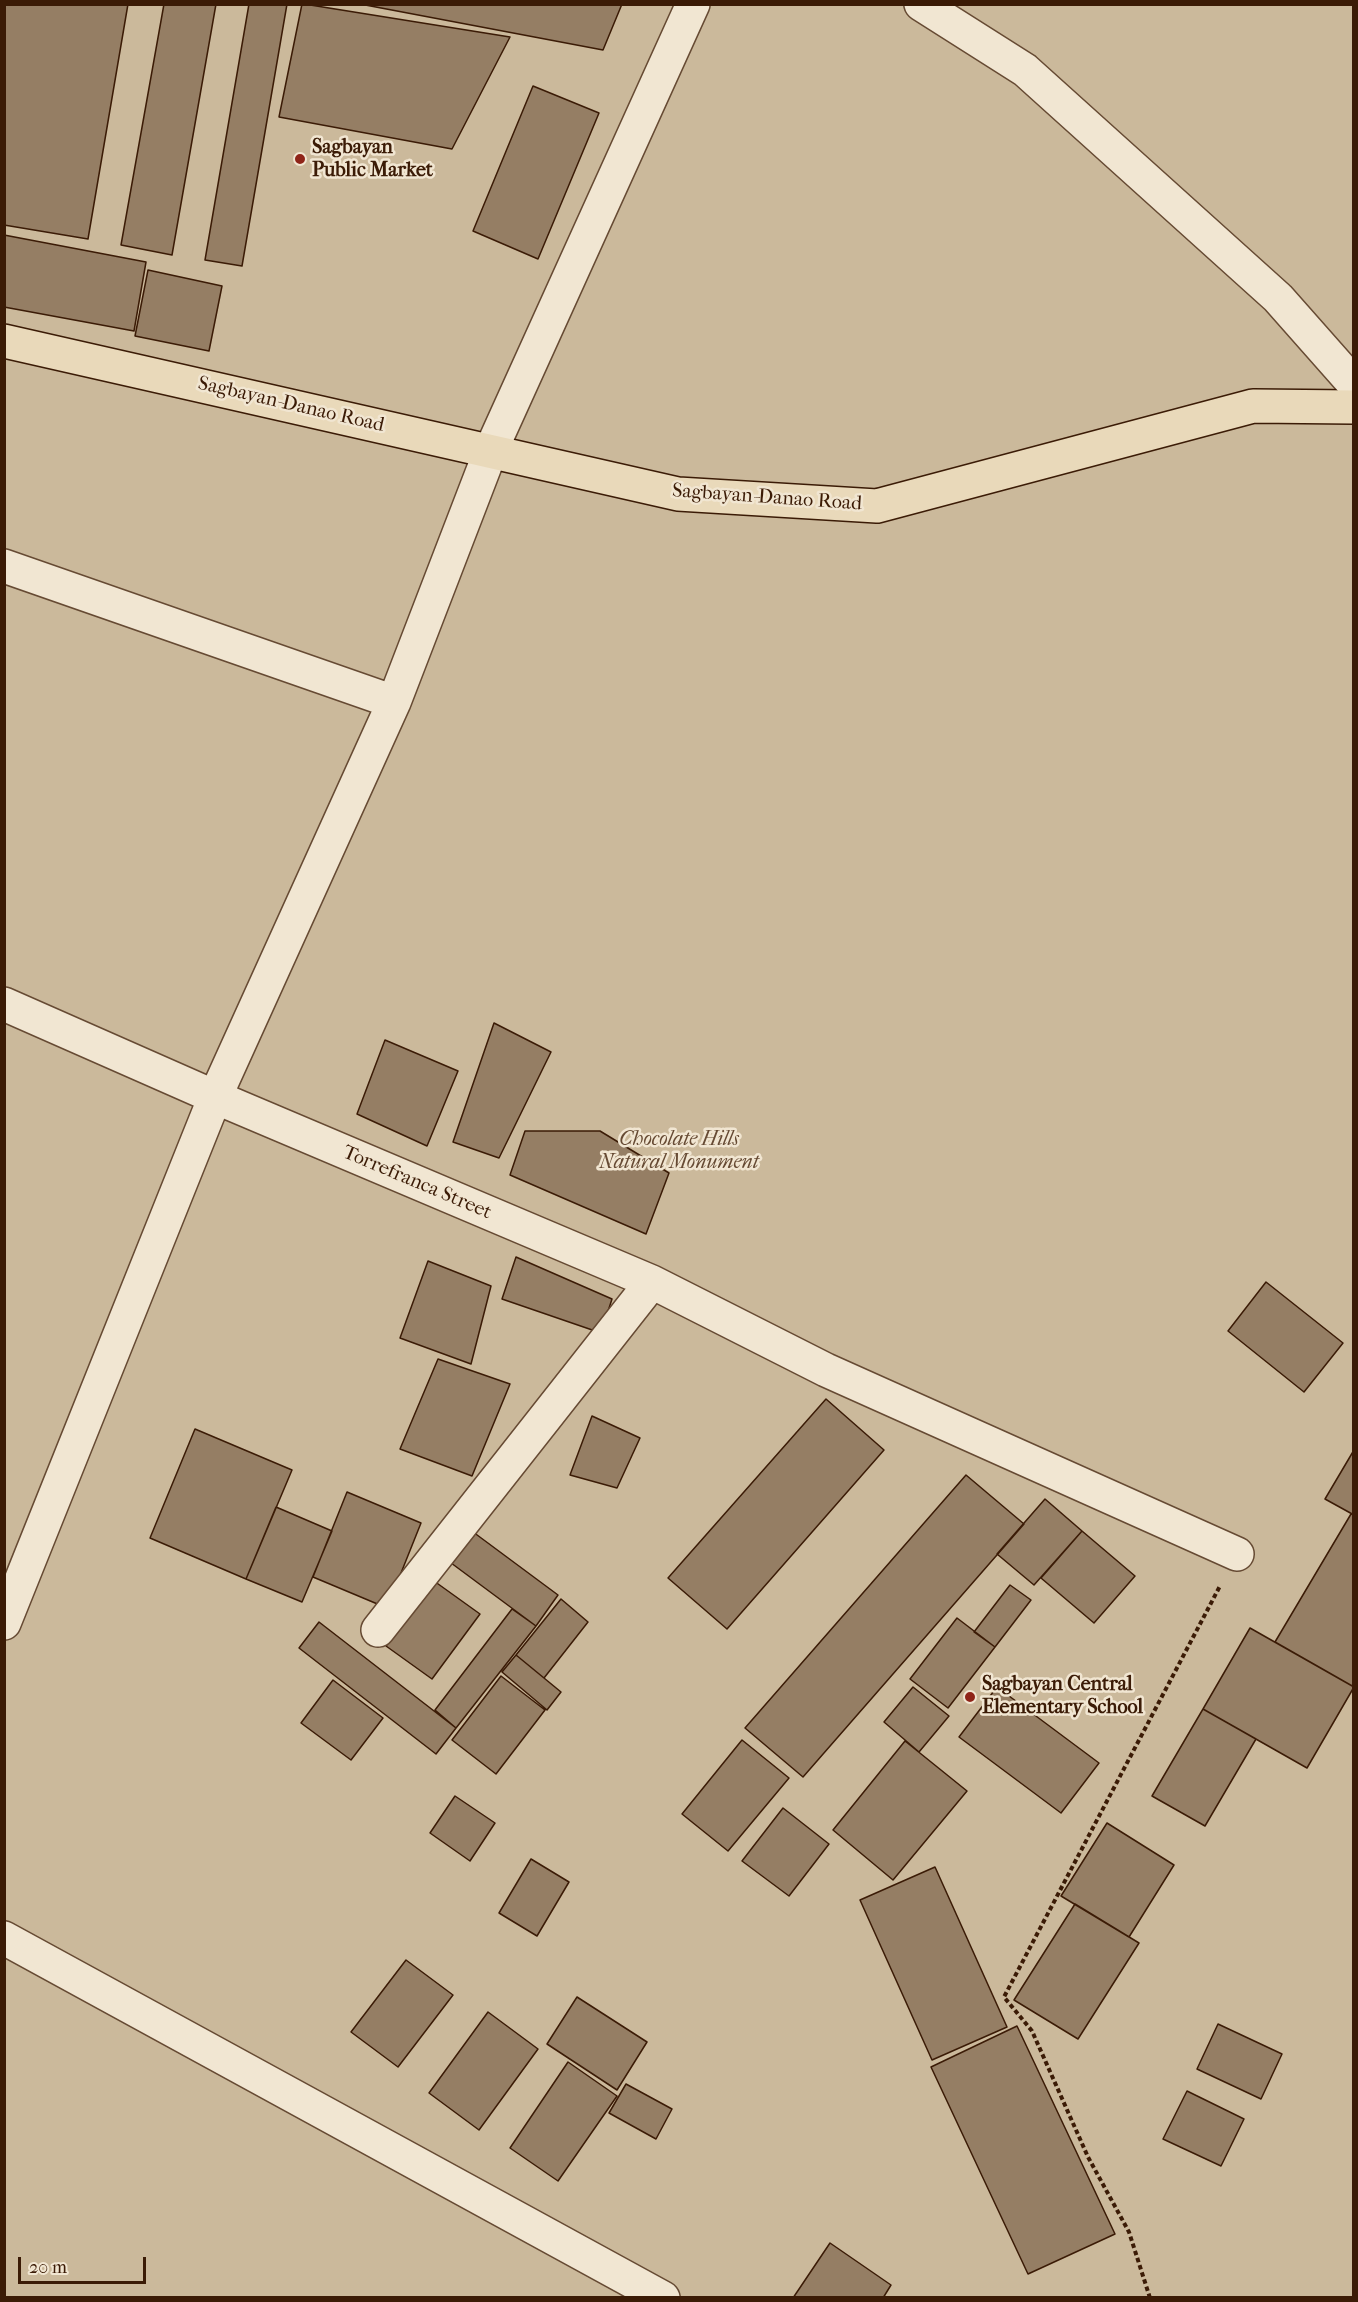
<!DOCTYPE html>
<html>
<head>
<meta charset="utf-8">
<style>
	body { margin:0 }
	#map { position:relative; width:1358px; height:2302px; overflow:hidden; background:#e9d9ba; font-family:"IM FELL French Canon",serif }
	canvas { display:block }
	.frame { position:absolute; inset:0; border:6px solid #3b1b06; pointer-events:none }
	.scale { position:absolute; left:18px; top:2257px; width:128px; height:27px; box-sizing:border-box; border:3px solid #3b1b06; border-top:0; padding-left:8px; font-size:18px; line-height:21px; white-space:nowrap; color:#3b1b06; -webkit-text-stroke:4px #f1e6d2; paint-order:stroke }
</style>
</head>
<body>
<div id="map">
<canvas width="1358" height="2302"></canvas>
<div class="frame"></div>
<div class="scale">20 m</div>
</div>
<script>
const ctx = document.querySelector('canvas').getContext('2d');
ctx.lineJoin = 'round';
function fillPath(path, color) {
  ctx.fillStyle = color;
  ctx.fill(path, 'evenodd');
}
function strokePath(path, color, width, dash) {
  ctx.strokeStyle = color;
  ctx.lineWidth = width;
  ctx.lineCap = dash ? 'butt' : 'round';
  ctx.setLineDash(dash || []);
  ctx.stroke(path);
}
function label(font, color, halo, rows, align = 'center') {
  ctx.font = font + ' "IM FELL French Canon",serif';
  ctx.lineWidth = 5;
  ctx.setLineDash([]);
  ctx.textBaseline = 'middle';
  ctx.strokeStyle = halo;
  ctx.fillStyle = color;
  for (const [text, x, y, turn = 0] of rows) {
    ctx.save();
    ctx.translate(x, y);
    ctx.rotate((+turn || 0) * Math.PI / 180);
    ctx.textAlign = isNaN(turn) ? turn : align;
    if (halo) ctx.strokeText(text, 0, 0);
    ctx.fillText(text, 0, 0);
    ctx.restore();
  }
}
fillPath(new Path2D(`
	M5 5H1353V2297H5Z`), '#cbb99b');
const building = new Path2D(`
	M4 4H128L88 239 4 225Z
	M164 4H216L172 255 121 245Z
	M249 4H287L242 266 205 260Z
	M302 4H304L510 37 452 149 279 117Z
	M360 4H622L603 50Z
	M533 86 599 113 538 259 473 231Z
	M4 235 146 262 134 331 4 307Z
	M148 270 222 286 209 351 135 336Z
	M494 1023 551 1052 499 1158 453 1142Z
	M385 1040 458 1071 427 1146 357 1114Z
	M525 1131H600L669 1173 646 1234 510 1175Z
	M516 1257 612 1299 601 1333 502 1299Z
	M428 1261 491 1286 471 1364 400 1338Z
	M1266 1282 1343 1343 1304 1392 1228 1331Z
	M438 1359 510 1384 472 1476 400 1449Z
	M826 1399 884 1450 727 1629 668 1578Z
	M592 1416 640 1438 617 1488 570 1475Z
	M195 1429 292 1470 246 1579 150 1538Z
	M1354 1450V1515L1325 1499Z
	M966 1475 1024 1524 803 1777 745 1728Z
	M347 1492 421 1523 387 1608 313 1577Z
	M1045 1499 1082 1531 1034 1585 997 1554Z
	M276 1507 332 1531 302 1602 246 1579Z
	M1351 1514 1354 1515V1687L1275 1642Z
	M465 1526 558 1595 536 1626 443 1557Z
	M1082 1531 1135 1576 1094 1623 1041 1578Z
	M434 1581 480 1614 432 1679 386 1646Z
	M1010 1585 1031 1600 995 1647 974 1632Z
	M561 1599 588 1622 544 1678 516 1655Z
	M512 1609 536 1626 456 1728 435 1710Z
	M957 1618 995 1647 948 1708 910 1679Z
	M319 1622 456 1728 436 1754 299 1648Z
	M1250 1628 1354 1687 1307 1768 1203 1709Z
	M516 1655 561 1692 547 1710 502 1672Z
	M501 1676 545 1710 496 1774 452 1740Z
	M333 1680 383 1718 351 1760 301 1723Z
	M913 1687 949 1716 919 1752 884 1722Z
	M997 1687 1099 1763 1061 1813 959 1737Z
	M1203 1709 1256 1739 1205 1826 1152 1796Z
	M742 1740 789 1778 728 1851 682 1814Z
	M905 1741 967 1791 893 1880 833 1830Z
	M455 1796 495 1823 470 1861 430 1833Z
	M783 1808 829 1844 789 1896 742 1861Z
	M1107 1823 1174 1865 1129 1937 1061 1896Z
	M531 1859 569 1882 537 1936 499 1913Z
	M935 1867 1007 2027 932 2060 860 1900Z
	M1075 1904 1139 1943 1078 2039 1014 2000Z
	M406 1960 453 1995 398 2067 351 2032Z
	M577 1997 647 2042 617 2090 547 2044Z
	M488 2012 538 2049 479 2130 429 2093Z
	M1218 2024 1282 2054 1261 2099 1197 2069Z
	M1017 2026 1115 2234 1028 2274 931 2067Z
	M568 2062 617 2096 558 2181 510 2148Z
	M626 2084 672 2109 656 2139 609 2113Z
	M1187 2091 1244 2119 1221 2166 1163 2139Z
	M830 2243 891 2285 883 2298H793Z`);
fillPath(building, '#957e64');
strokePath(building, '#3b1b06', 1.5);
const minor = new Path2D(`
	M921 4 1025 70 1278 298 1354 384
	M4 566 394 702
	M4 1004 215 1097 652 1282 826 1370 1237 1554
	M4 1623 215 1097 394 702 491 450 693 4
	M378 1630 652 1282
	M4 1938 663 2298`);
const major = new Path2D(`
	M4 341 678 494 877 506 1253 406 1354 407`);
strokePath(minor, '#664a33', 36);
strokePath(major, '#3b1b06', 36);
strokePath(new Path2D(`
	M1150 2298 1129 2232 1088 2157 1032 2031 1004 1997 1220 1586`), '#3b1b06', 4, [4.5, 3]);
strokePath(minor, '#f1e6d2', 33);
strokePath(major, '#e9d9ba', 33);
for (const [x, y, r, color] of [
	[300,159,6,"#8f2418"],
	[970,1697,6,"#8f2418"]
]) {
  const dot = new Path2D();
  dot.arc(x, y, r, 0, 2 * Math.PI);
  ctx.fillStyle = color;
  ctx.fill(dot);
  strokePath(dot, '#f1e6d2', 2);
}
label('bold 20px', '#3b1b06', '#f1e6d2', [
	["Sagbayan",312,148],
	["Public Market",312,171],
	["Sagbayan Central",982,1685],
	["Elementary School",982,1708]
], 'left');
label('20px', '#3b1b06', '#f1e6d2', [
	["Sagbayan-Danao Road",291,405,13],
	["Sagbayan-Danao Road",767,498,4],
	["Torrefranca Street",417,1183,23]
]);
label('italic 20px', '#664a33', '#f1e6d2', [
	["Chocolate Hills",679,1140],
	["Natural Monument",679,1163]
]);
</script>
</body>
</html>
